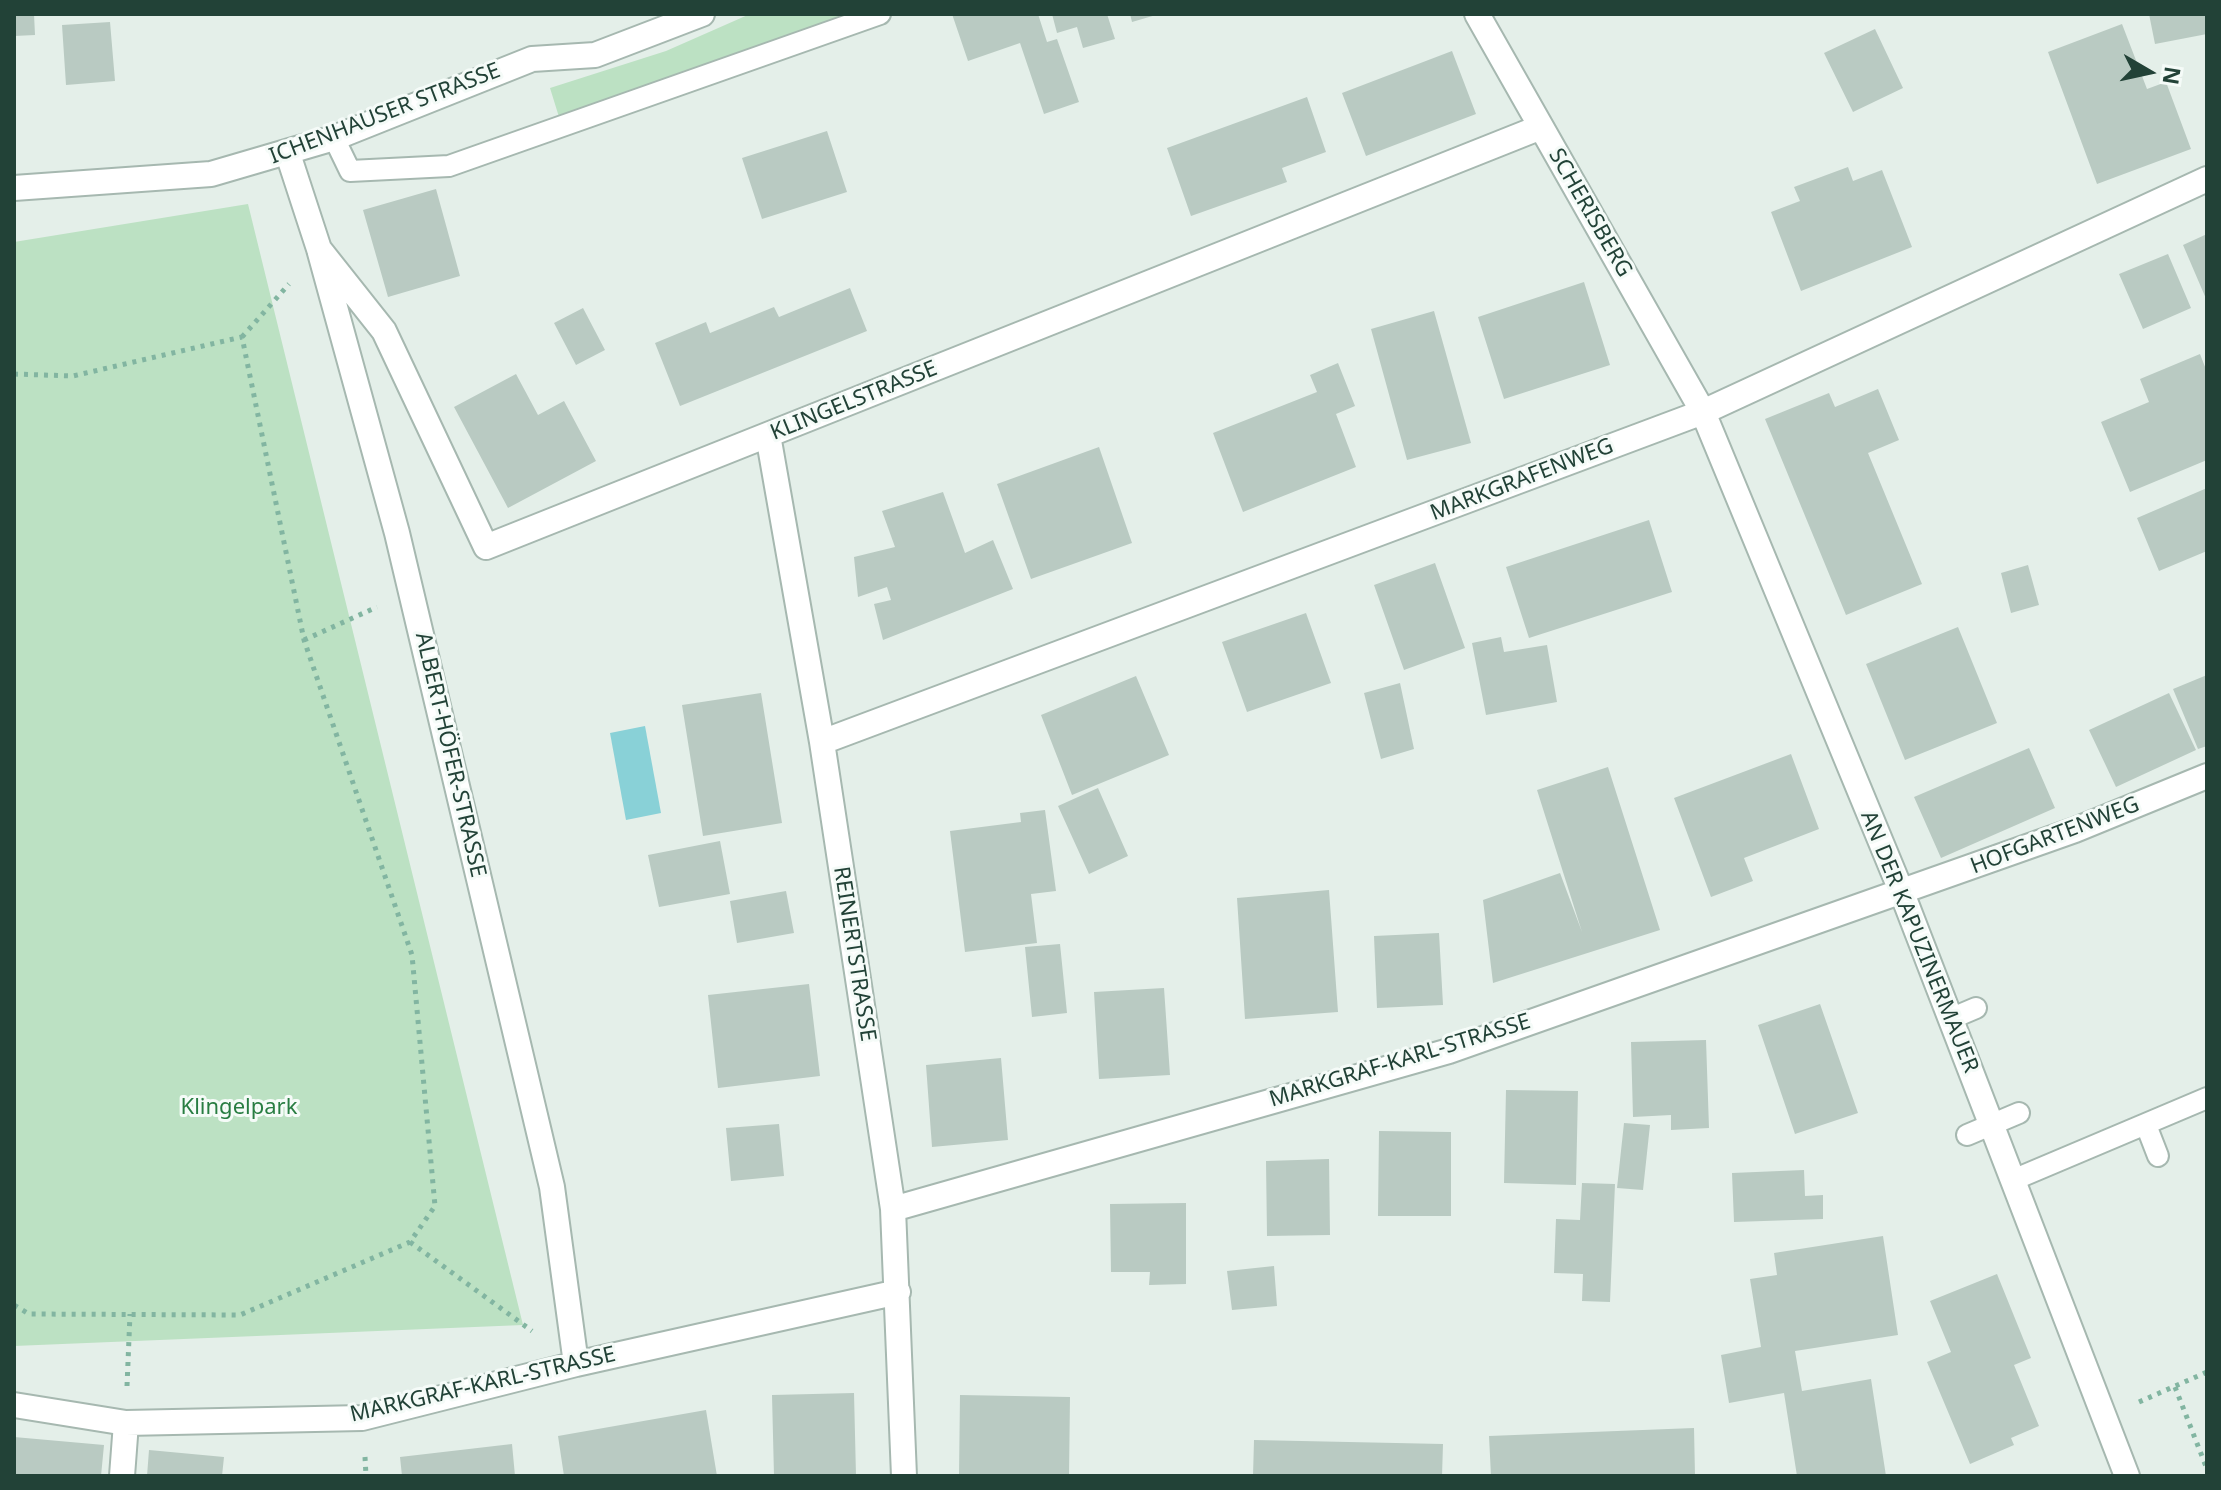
<!DOCTYPE html>
<html>
<head>
<meta charset="utf-8">
<style>
	body { margin:0 }
	#map { position:relative; width:2221px; height:1490px; overflow:hidden; background:#e4efe9; font-family:"Noto Sans",sans-serif }
	canvas { display:block }
	.frame { position:absolute; inset:0; border:16px solid #224237; pointer-events:none }
	.north { position:absolute; left:2109px; top:32px; width:80px; height:80px; -webkit-text-stroke:6px #f5fbf8; paint-order:stroke; rotate:99deg; font-size:22px; font-weight:700; line-height:32px; text-align:center; color:#224237 }
	.north::after { content:''; display:block; margin:auto; width:28px; height:36px; background:#224237; clip-path:polygon(50% 0,100% 100%,50% 72%,0 100%) }
</style>
</head>
<body>
<div id="map">
<canvas width="2221" height="1490"></canvas>
<div class="frame"></div>
<div class="north">N</div>
</div>
<script>
const ctx = document.querySelector('canvas').getContext('2d');
ctx.lineJoin = 'round';
function fillPath(path, color) {
  ctx.fillStyle = color;
  ctx.fill(path, 'evenodd');
}
function strokePath(path, color, width, dash) {
  ctx.strokeStyle = color;
  ctx.lineWidth = width;
  ctx.lineCap = dash ? 'butt' : 'round';
  ctx.setLineDash(dash || []);
  ctx.stroke(path);
}
function label(font, color, halo, rows, align = 'center') {
  ctx.font = font + ' "Noto Sans",sans-serif';
  ctx.lineWidth = 6;
  ctx.setLineDash([]);
  ctx.textBaseline = 'middle';
  ctx.strokeStyle = halo;
  ctx.fillStyle = color;
  for (const [text, x, y, turn = 0] of rows) {
    ctx.save();
    ctx.translate(x, y);
    ctx.rotate((+turn || 0) * Math.PI / 180);
    ctx.textAlign = isNaN(turn) ? turn : align;
    if (halo) ctx.strokeText(text, 0, 0);
    ctx.fillText(text, 0, 0);
    ctx.restore();
  }
}
fillPath(new Path2D(`
	M750 14H850L559 117 550 88 666 51Z
	M248 204 523 1325 14 1346V242Z`), '#bce1c3');
fillPath(new Path2D(`
	M645 726 661 813 626 820 610 733Z`), '#89d1d7');
fillPath(new Path2D(`
	M14 14H34L35 35 14 36Z
	M952 14H1038L1047 42 1057 39 1079 102 1044 114 1020 43 968 61Z
	M1052 14H1107L1115 39 1083 48 1077 27 1057 33Z
	M1130 14H1156V15L1132 22Z
	M2149 14H2207V34L2155 44Z
	M110 22 115 81 66 85 62 25Z
	M2122 24 2147 89 2166 82 2191 149 2097 184 2048 52Z
	M1875 29 1903 88 1853 112 1824 53Z
	M1452 51 1476 114 1366 156 1342 93Z
	M1307 97 1326 152 1282 168 1287 182 1191 216 1167 148Z
	M827 131 847 192 762 219 742 158Z
	M1848 167 1853 181 1882 170 1912 247 1801 291 1771 212 1800 201 1794 187Z
	M436 189 460 276 388 297 363 210Z
	M2207 234V301L2183 245Z
	M2168 254 2191 308 2143 329 2119 274Z
	M1584 282 1610 365 1504 399 1478 317Z
	M850 288 867 331 680 406 655 343 706 322 710 333 774 307 779 317Z
	M583 308 605 350 576 365 554 323Z
	M1434 311 1471 443 1407 460 1371 329Z
	M2200 354 2207 372V460L2130 492 2101 422 2149 402 2140 379Z
	M1338 363 1355 406 1336 414 1356 467 1243 512 1213 433 1317 392 1310 375Z
	M516 374 538 415 564 401 596 461 508 508 454 407Z
	M1878 389 1899 440 1868 453 1922 584 1846 615 1765 419 1829 393 1835 407Z
	M1099 447 1132 543 1031 579 997 484Z
	M2207 488V551L2159 571 2137 518Z
	M943 492 965 553 993 540 1013 589 883 640 874 604 891 600 887 587 858 597 854 557 895 547 882 511Z
	M1649 520 1672 592 1529 638 1506 567Z
	M1435 563 1465 648 1404 670 1374 585Z
	M2028 565 2039 605 2011 613 2001 573Z
	M1306 613 1331 683 1247 712 1222 642Z
	M1958 627 1997 723 1905 760 1866 664Z
	M1501 637 1504 652 1547 645 1557 702 1486 715 1472 643Z
	M2207 675V746L2198 749 2173 689Z
	M1136 676 1169 755 1072 795 1041 715Z
	M1400 683 1414 749 1381 759 1364 693Z
	M761 693 782 823 703 836 682 705Z
	M2169 693 2196 750 2116 787 2089 730Z
	M2029 748 2055 808 1941 858 1914 797Z
	M1791 754 1819 829 1744 858 1753 881 1711 897 1674 798Z
	M1608 767 1660 930 1493 983 1483 900 1560 873 1582 932 1537 790Z
	M1098 788 1128 856 1089 874 1058 806Z
	M1045 810 1056 891 1031 894 1037 943 965 952 950 831 1021 822 1020 813Z
	M720 841 730 894 659 907 648 855Z
	M1329 890 1338 1012 1245 1019 1237 898Z
	M786 891 794 933 737 943 730 901Z
	M1439 933 1443 1005 1377 1008 1374 936Z
	M1060 944 1067 1013 1032 1017 1025 947Z
	M809 984 820 1076 718 1088 708 995Z
	M1164 988 1170 1075 1099 1079 1094 992Z
	M1820 1004 1858 1113 1795 1134 1758 1025Z
	M1706 1040 1709 1128 1671 1130V1115L1633 1117 1631 1042Z
	M1001 1058 1008 1140 932 1147 926 1065Z
	M1506 1090 1578 1091 1576 1185 1504 1183Z
	M1624 1123 1650 1125 1643 1190 1617 1188Z
	M779 1124 784 1176 731 1181 726 1128Z
	M1379 1131 1451 1132V1216H1378Z
	M1329 1159 1330 1235 1267 1236 1266 1161Z
	M1804 1170 1805 1196 1823 1195V1219L1734 1222 1732 1173Z
	M1582 1183 1615 1184 1610 1302 1582 1301 1583 1274 1554 1273 1556 1219 1580 1220Z
	M1186 1203V1284L1149 1285 1150 1272H1111L1110 1204Z
	M1883 1236 1898 1335 1795 1351 1802 1391 1871 1379 1886 1476H1797L1784 1393 1729 1403 1721 1355 1761 1347 1750 1279 1777 1275 1774 1253Z
	M1274 1266 1277 1306 1232 1310 1227 1271Z
	M1997 1274 2031 1358 2014 1365 2039 1426 2011 1438 2014 1445 1970 1464 1927 1362 1951 1352 1930 1301Z
	M854 1393 856 1476H774L772 1395Z
	M960 1395 1070 1397 1069 1476H959Z
	M706 1410 717 1476H564L558 1436Z
	M1694 1428 1695 1476H1491L1489 1436Z
	M14 1437 104 1445 101 1476H14Z
	M1254 1440 1443 1444 1442 1476H1253Z
	M512 1444 515 1476H402L400 1457Z
	M149 1450 224 1457 222 1476H147Z`), '#b9cac2');
const lane = new Path2D(`
	M334 138 350 171 449 166 880 14
	M1950 1019 1976 1008
	M2146 1125 2158 1156
	M1967 1135 2019 1113
	M2013 1180 2207 1098`);
const street = new Path2D(`
	M1477 14 1703 412 1902 893 2127 1476
	M288 154 319 249 397 533 552 1187 576 1364
	M14 188 211 174 334 138 532 59 595 55 702 14
	M319 249 384 331 486 547 1541 127
	M768 435 822 742 893 1209 904 1476
	M822 742 1703 412 2207 179
	M893 1209 1449 1051 2075 830 2207 776
	M14 1405 126 1423 362 1418 576 1364 898 1292
	M122 1476 126 1423`);
strokePath(lane, '#a6b8b0', 24);
strokePath(street, '#a6b8b0', 28);
strokePath(new Path2D(`
	M242 337 289 284
	M14 374 73 376 242 337 304 640 412 955 435 1206 410 1242 240 1315 29 1314 14 1305
	M304 640 377 607
	M410 1242 532 1331
	M127 1386 130 1314
	M2175 1387 2207 1469
	M2139 1402 2207 1372
	M365 1457 366 1476`), '#82b5a1', 5, [4, 6]);
strokePath(lane, '#fff', 20);
strokePath(street, '#fff', 24);
label('22px', '#224237', '#f5fbf8', [
	["ICHENHAUSER STRASSE",385,114,-21],
	["SCHERISBERG",1590,213,60],
	["KLINGELSTRASSE",854,401,-22],
	["MARKGRAFENWEG",1522,480,-21],
	["ALBERT-HÖFER-STRASSE",450,755,77],
	["HOFGARTENWEG",2055,836,-21],
	["AN DER KAPUZINERMAUER",1919,942,68],
	["REINERTSTRASSE",854,954,81],
	["MARKGRAF-KARL-STRASSE",1400,1061,-17],
	["MARKGRAF-KARL-STRASSE",483,1385,-13]
]);
label('22px', '#287d42', '#f5fbf8', [
	["Klingelpark",239,1108]
]);
</script>
</body>
</html>
